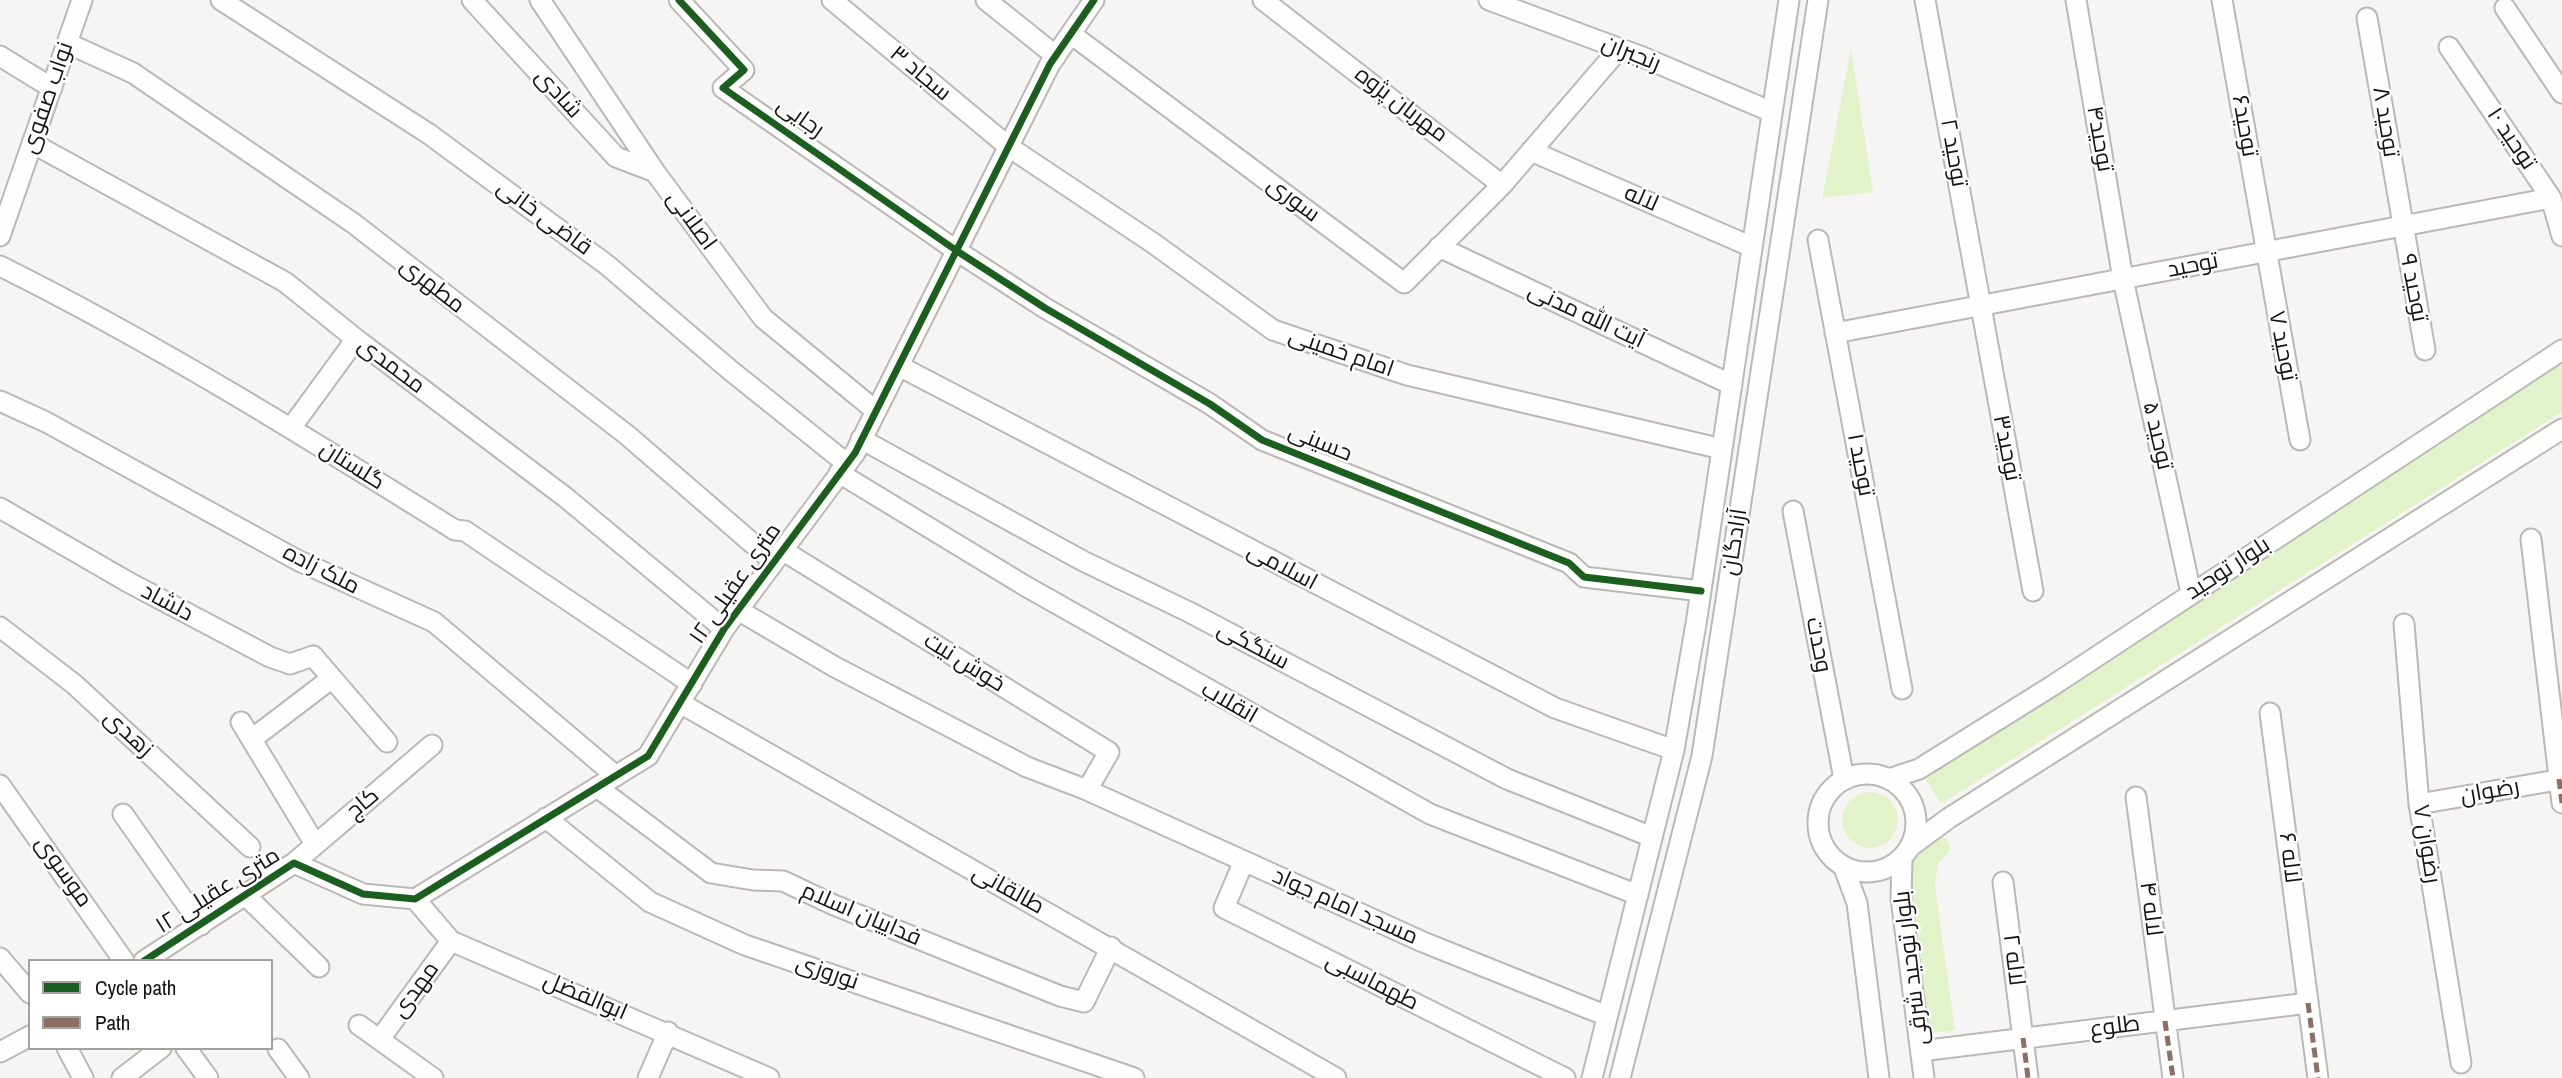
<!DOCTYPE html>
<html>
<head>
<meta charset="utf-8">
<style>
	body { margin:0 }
	#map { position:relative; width:2562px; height:1078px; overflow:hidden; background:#f7f5f3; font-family:"Archivo Narrow",sans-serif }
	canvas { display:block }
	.legend { position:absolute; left:28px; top:959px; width:245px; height:91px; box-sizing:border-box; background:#fff; border:2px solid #a1a1a1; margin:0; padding:9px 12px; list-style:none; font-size:21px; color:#151413 }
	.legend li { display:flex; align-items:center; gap:14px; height:35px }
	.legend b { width:35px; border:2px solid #a1a1a1 }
</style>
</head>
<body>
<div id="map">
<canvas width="2562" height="1078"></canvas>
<ul class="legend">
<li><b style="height:9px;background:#1b5e20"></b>Cycle path</li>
<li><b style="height:9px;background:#8d6e63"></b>Path</li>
</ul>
</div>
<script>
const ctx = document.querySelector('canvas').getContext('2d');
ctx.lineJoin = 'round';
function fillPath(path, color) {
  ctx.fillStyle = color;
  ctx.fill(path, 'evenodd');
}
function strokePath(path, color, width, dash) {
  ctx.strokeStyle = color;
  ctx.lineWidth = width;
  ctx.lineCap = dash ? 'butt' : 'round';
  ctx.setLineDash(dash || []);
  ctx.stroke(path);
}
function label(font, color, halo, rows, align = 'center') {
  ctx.font = font + ' "Archivo Narrow",Cairo,sans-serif';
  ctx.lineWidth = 5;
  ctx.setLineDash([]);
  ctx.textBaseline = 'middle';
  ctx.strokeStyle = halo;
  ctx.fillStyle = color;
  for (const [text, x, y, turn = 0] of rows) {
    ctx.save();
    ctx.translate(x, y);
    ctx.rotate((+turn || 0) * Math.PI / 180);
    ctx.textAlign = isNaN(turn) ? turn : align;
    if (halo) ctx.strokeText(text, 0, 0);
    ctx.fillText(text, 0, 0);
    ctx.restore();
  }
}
fillPath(new Path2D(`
	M1851 49 1873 192 1822 198Z
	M2562 363V412L1941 804 1922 774Z
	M1842 820a28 28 0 1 1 56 0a28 28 0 1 1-56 0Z
	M1937 835 1947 839 1951 849 1938 864 1935 886 1955 1030 1929 1033C1923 992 1898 892 1914 857 1919 846 1928 841 1937 835Z`), '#e2f2cb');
const minor = new Path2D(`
	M221 0 429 134 607 265 730 370 846 463
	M472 0 616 157 655 172
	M540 0 655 172 763 318 876 411
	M679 0 744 70 723 88 957 251 1045 308 1210 404 1262 440 1569 563 1584 577 1701 591
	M832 0 1009 147 1153 243 1273 330 1407 375 1722 449
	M986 0 1056 56
	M1263 0 1502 185 1619 49
	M1489 0 1645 58 1772 112
	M1925 0 2033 591
	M2076 0 2123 279 2191 593
	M2222 0 2300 440
	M2505 8 2562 93
	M2367 18 2425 350
	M1071 34 1404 283 1502 185
	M67 43 133 73 353 223 627 435 774 562
	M2449 47 2551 198 2562 236
	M0 56 52 88
	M32 143 285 282 356 339 565 497 724 629
	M1531 151 1752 247
	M0 236 82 0
	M1818 240 1902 689
	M1439 247 1732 385
	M0 266C157 344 306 437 455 530L465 531 692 684
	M1835 333 2551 198
	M899 366 1555 708 1674 750
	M0 401 46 422 299 561 434 622 616 776
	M291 428 356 339
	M861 439 1083 561 1189 612 1507 779 1652 837
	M839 473 1027 587 1430 814 1638 895
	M0 508 128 582 270 657 290 664 313 656 387 742
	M1793 511 1844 779
	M2531 539 2562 803
	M782 550 1109 752 1087 790
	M738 610 835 667 1027 767 1087 790 1423 942 1607 1016
	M2404 624 2419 804 2461 1063
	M0 627 74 684 250 847
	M680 703 1336 1078
	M2270 713 2318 1078
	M241 722 315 844
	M252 739 332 678
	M1818 823a49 49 0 1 1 98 0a49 49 0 1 1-98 0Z
	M1889 779 1919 769 2052 686 2562 350
	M0 785 124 961
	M597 787 711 873 753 880 783 881 834 905 1060 996 1084 1002 1111 947
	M2136 797 2173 1078
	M2419 804 2562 779
	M123 814 201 925
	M546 818 650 902 745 945 1134 1078
	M1911 846 1949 818 2562 429
	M1902 858 1901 898 1924 1078
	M1244 861 1224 908 1565 1078
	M294 863 432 745
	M1844 868 1857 903 1879 1078
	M2003 882 2028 1078
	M246 896 319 967
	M415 899 451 941 769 1078
	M0 958 30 993
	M144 961 294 863 363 894 415 899 648 756 724 629 855 453 1050 64 1094 0
	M359 1025 433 1078
	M380 1039 451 941
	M67 1048 83 1078
	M186 1048 208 1078
	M278 1049 299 1078
	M1921 1051 2308 1003
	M0 1052 30 1036
	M122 1078 161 1048
	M648 1078 668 1032
	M1592 1078 1674 750 1696 624 1789 0
	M1620 1078 1702 756 1818 0`);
strokePath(minor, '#bab9b8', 23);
strokePath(minor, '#fefefd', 19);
strokePath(new Path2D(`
	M2559 779 2562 803
	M2308 1003 2318 1078
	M2165 1021 2173 1078
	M2023 1038 2028 1078`), '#8d6e63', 5, [10, 5]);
strokePath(new Path2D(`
	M679 0 744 70 723 88 957 251 1045 308 1210 404 1262 440 1569 563 1584 577 1701 591
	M144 961 294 863 363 894 415 899 648 756 724 629 855 453 1050 64 1094 0`), '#1b5e20', 7);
label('23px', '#151413', '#fff', [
	["رنجبران",1631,54,22],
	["سجاد ۳",920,74,40],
	["شادی",558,94,48],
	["نواب صفوی",48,98,-71],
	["مهربان پژوه",1401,105,37],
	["رجایی",800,118,35],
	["توحید ۸",2385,122,81],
	["توحید۶",2244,126,80],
	["توحید۴",2099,139,80],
	["توحید ۱۰",2511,139,56],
	["توحید ۲",1953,153,80],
	["لاله",1641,199,24],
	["سوری",1293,200,37],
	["قاضی خانی",544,218,36],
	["اصلانی",691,221,54],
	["توحید",2193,266,-11],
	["مطهری",432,286,38],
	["توحید ۹",2413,288,79],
	["آیت الله مدنی",1586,316,25],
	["توحید ۷",2282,346,79],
	["امام خمینی",1341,353,19],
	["محمدی",391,366,37],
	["توحید ۵",2157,436,77],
	["حسینی",1320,443,22],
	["توحید۳",2006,448,79],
	["توحید ۱",1860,465,79],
	["گلستان",352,466,32],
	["آزادگان",1735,542,-81],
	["اسلامی",1282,567,28],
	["بلوار توحید",2228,569,-33],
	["ملک زاده",321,570,27],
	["۱۲ متری عقیلی",736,584,-55],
	["دلشاد",167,603,28],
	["وحدت",1818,645,79],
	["سنگکی",1253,646,28],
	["خوش نیت",964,663,32],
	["انقلاب",1229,703,30],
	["زهدی",128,734,43],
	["رضوان",2490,792,-10],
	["کاج",363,804,-40],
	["رضوان ۷",2426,844,81],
	["لاله ۶",2289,858,83],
	["موسوی",63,872,55],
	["طالقانی",1008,890,29],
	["۱۲ متری عقیلی",218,891,-32],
	["مسجد امام جواد",1345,907,24],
	["لاله ۴",2150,909,83],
	["فداییان اسلام",861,915,23],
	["لاله ۲",2013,960,83],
	["بلوار توحید شرقی",1912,968,-97],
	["نوروزی",827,973,19],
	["طهماسبی",1372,982,27],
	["مهدی",416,990,-54],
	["ابوالفضل",585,997,23],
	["طلوع",2115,1027,-7]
]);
</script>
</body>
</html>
